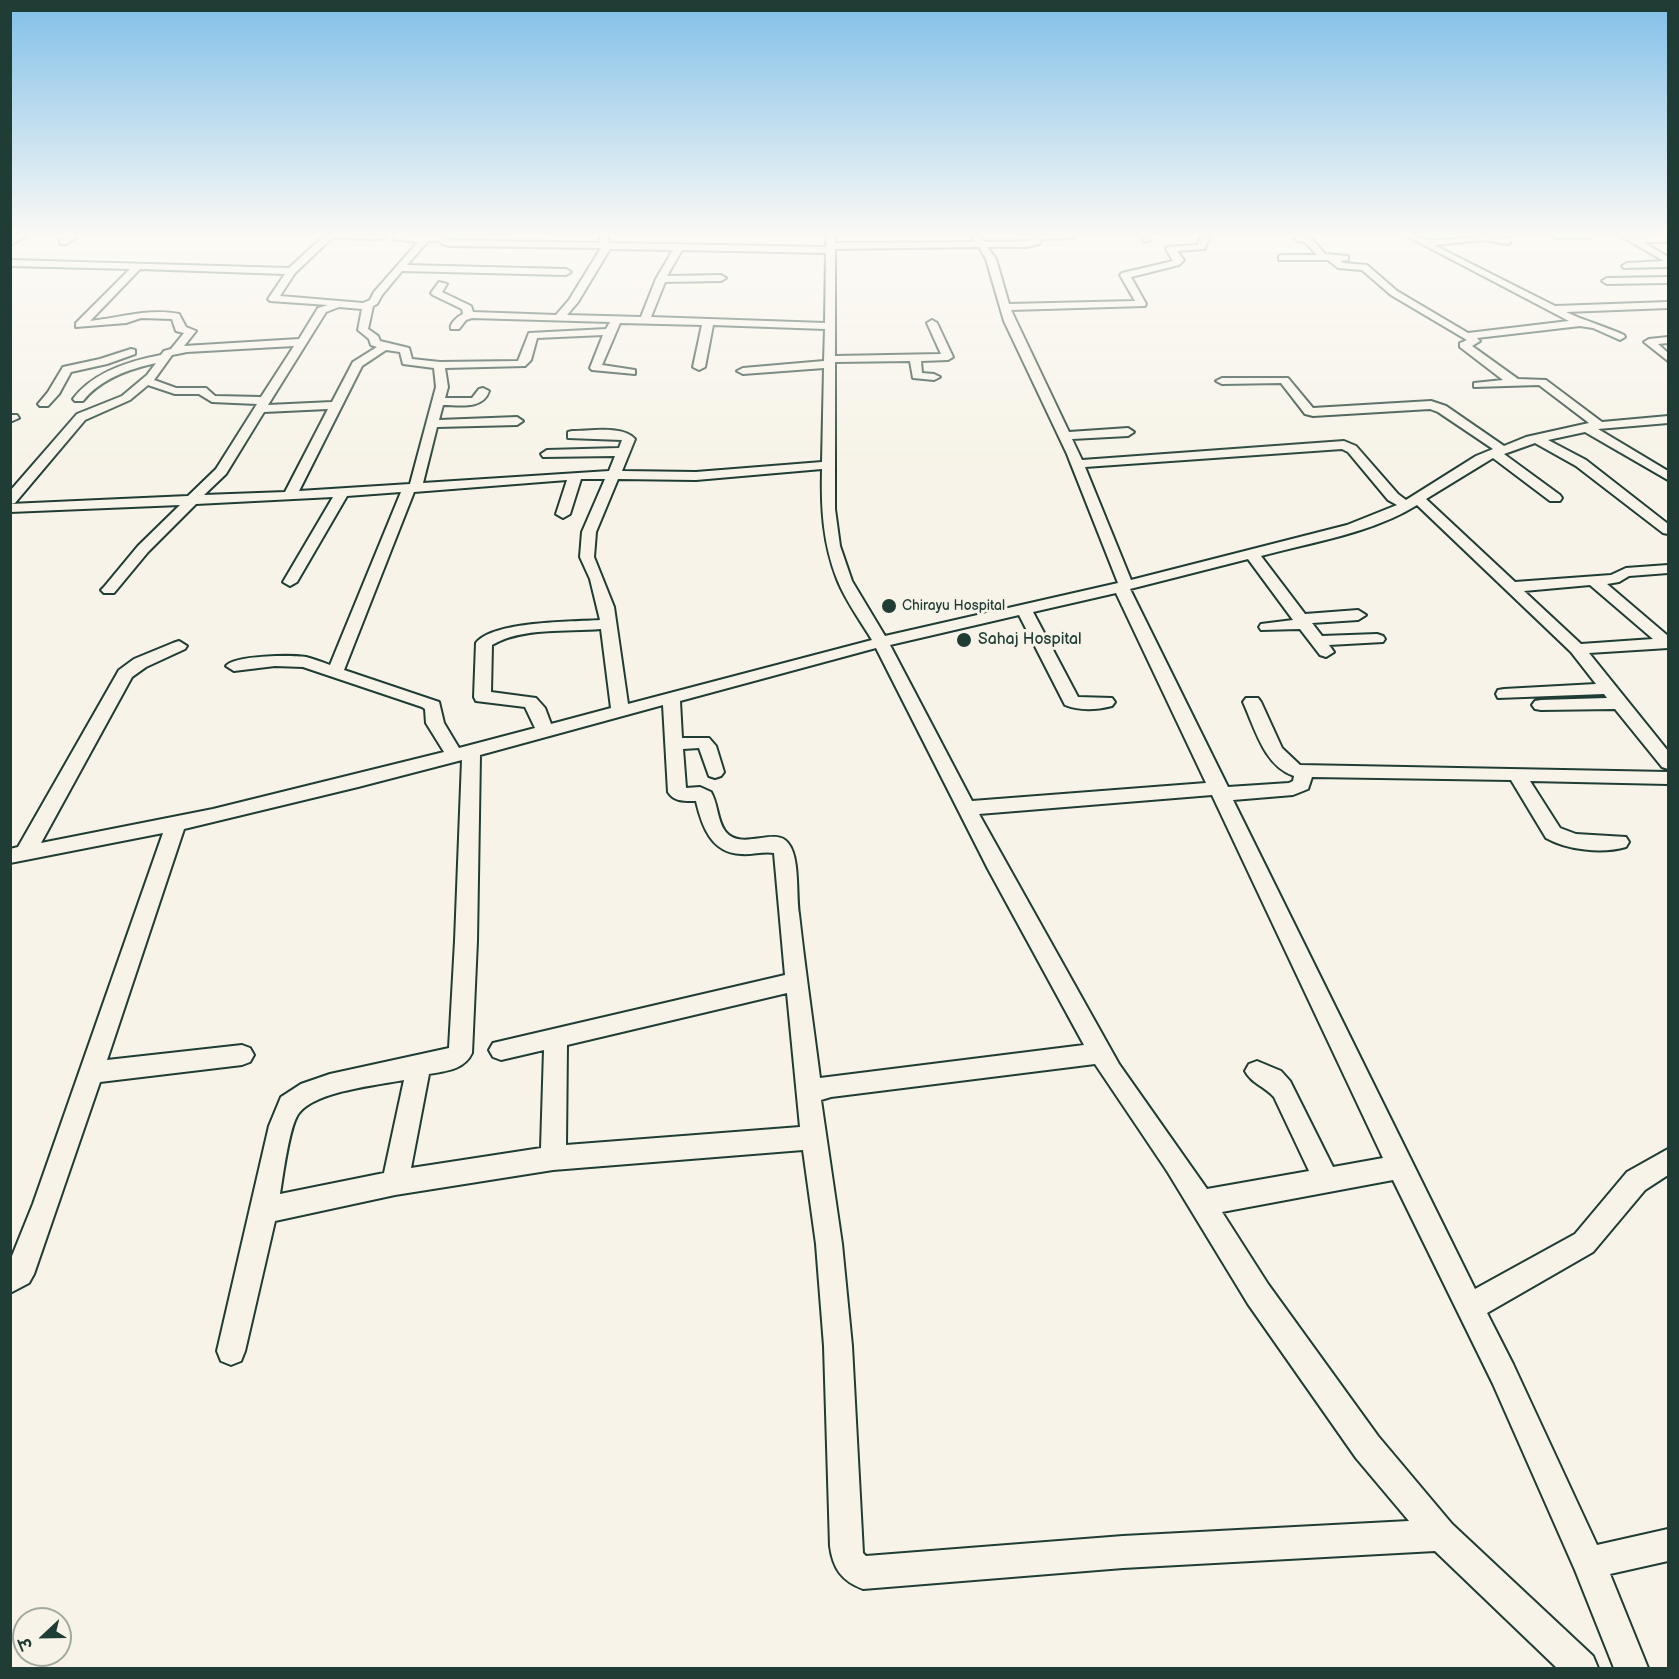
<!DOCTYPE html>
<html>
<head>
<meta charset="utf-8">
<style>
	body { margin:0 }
	#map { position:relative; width:1679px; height:1679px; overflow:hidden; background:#f7f3e8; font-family:"Balsamiq Sans","Playpen Sans Deva",sans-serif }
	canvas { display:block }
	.frame { position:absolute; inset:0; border:12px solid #1f3d34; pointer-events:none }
	.north { position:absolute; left:12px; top:1607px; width:60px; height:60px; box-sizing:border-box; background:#f7f3e8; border:2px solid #a1aaa0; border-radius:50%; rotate:248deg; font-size:16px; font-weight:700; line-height:24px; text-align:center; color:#1f3d34 }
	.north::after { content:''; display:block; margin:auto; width:21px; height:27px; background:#1f3d34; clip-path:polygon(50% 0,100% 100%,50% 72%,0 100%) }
</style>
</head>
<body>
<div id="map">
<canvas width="1679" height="1679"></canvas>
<div class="frame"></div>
<div class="north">उ</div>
</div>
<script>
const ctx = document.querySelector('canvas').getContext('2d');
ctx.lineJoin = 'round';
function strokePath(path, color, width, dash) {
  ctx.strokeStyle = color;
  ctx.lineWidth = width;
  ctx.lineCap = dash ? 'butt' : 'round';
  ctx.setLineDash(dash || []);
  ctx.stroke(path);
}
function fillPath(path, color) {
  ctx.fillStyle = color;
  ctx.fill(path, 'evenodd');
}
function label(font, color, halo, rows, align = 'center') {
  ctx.font = font + ' "Balsamiq Sans",sans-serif';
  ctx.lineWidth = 6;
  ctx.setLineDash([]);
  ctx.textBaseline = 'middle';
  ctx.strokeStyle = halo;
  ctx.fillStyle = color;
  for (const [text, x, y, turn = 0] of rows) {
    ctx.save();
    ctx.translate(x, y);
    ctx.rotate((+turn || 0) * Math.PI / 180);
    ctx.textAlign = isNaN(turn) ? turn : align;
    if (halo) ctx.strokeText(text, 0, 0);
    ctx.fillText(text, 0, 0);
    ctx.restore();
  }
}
const minor = new Path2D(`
	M17 235H28L10 245V238Z
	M69 235H80L66 244H60V240Z
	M325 235 385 236 381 239 332 238 295 273 280 296 363 303 370 300 374 292 418 242 394 239V235H443L450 240 601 243 599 235H607L609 243 826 247 827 235H835V243L975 242 971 235H979L984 242 1027 241 1032 240 1035 235H1076L1072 238 1041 239 1039 244 1027 247H987L996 259 1009 304 1135 301 1120 275 1122 273 1173 261 1166 249 1167 247 1197 245 1201 238V235H1209L1210 239 1206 244 1205 249 1177 251 1184 260 1179 265 1131 277 1146 304 1145 306 1011 310 1069 432 1128 428 1134 432 1128 436 1072 439 1082 460 1344 441 1356 446 1398 494 1406 500 1476 456 1493 449 1438 412 1430 409 1313 416 1305 414 1281 383 1222 384 1216 381 1222 378H1288L1313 408 1431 401 1446 406 1504 446 1526 437 1589 423 1539 385 1474 387V383L1503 380 1460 347V343L1467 340 1391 295 1362 270 1338 268 1328 260H1279V256L1282 255H1317L1305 242 1297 241 1293 235 1311 238 1325 254 1348 256V260L1341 261 1343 263 1367 265 1397 291 1468 333 1569 321 1405 235C1414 235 1420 239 1428 240 1458 242 1477 232 1510 239V243L1507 244 1483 240 1434 245 1555 306 1668 302V308L1566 312C1585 321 1604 326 1624 335L1625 337 1620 340 1593 328 1580 326 1477 338 1480 341 1472 346 1518 379 1546 380 1602 422 1668 416V423L1598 429 1668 471V480L1585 432 1548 440 1586 460 1668 524V534L1663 533 1576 466 1535 443 1504 454 1560 495 1562 498 1560 501H1550L1493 458 1426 499 1515 582 1611 575 1626 568 1668 565V573L1629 576 1619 582 1607 584 1668 636V648L1589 653 1668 751V769L1662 767 1615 709 1541 710 1535 709 1532 705 1535 701 1541 700 1607 698 1604 694 1498 698 1496 694 1498 690 1504 689 1596 684 1571 652 1417 505C1372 533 1313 542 1261 556L1305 614 1358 610 1366 615 1358 620 1312 623 1322 636 1377 634 1383 636 1385 639 1383 642 1329 645 1334 652 1326 657 1320 655 1300 629 1261 630 1259 627 1261 624 1293 620 1248 559 1130 589 1228 787 1289 783 1293 781 1294 776C1264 766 1255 728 1243 702L1246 698H1258L1261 702 1282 748 1300 765 1668 772V784L1530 781 1560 828 1576 834 1626 837 1629 842 1626 847C1602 854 1567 850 1546 838L1511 780 1312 777 1308 789 1293 795 1233 800 1475 1289 1575 1234 1627 1172 1668 1149V1175L1645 1190 1593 1252 1487 1313 1513 1364 1597 1545 1668 1529V1561L1610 1574 1648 1668H1614L1575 1570 1493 1384 1393 1180 1222 1212 1268 1284 1378 1436 1452 1524 1593 1656 1598 1668H1557L1435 1551 1123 1568 863 1589C842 1581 833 1569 830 1546L824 1346 816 1244 803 1150 553 1170 395 1195 275 1221 245 1351 241 1361 231 1365 221 1361 217 1351 269 1126 281 1097 301 1084 330 1074 449 1048 455 941 462 760 358 787 184 829 107 1060 242 1045 250 1048 254 1055 250 1062 242 1065 100 1082 34 1274 29 1283 10 1293V1261L33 1204 163 833 10 863V849L18 847 119 670 134 659 173 643 179 641 187 646 185 649 146 667 132 677 41 843 213 809 444 752 426 723 425 709 422 707 303 667 275 666 234 671 226 666C234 655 292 655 306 657 314 659 322 662 330 665L401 492 347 496 297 582 290 586 283 582 333 497 196 504 148 552 114 593H104L101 590 104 587 138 546 180 505 10 512V504L188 496 216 469 257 404 212 402 199 394H175L148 385 130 400 85 420 15 503 10 504V491L77 414 122 396 147 375 156 363C129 369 100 379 83 401H75L73 399C93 372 129 361 161 355L164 351 171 349 184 333 176 331 172 319 141 318 126 323 76 327V323L130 269 10 266V260L289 268ZM428 241H440L442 244 450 246 601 248 569 300 556 315 473 312 471 306 442 292 447 284 439 282 431 293 433 295 462 309 463 314C458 316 449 324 451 329H459L466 320 472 318 610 322 606 329 529 333 518 361 440 362 412 359 409 348 380 341 378 336 368 329 373 306 377 304 382 295 402 271 566 275 571 272 566 269 407 265ZM979 247 986 259 1004 321 1067 454 1118 583 885 636 852 581 840 546 835 509V362L910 361 913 378 934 380 940 377 934 374 922 373 921 361 948 360 953 357 937 323 932 320 927 323 941 354 835 356V249ZM610 249 673 250 656 279 641 317 567 315 578 302ZM682 250 826 253 825 323 651 317 665 282 721 281 726 278 721 275 667 276ZM140 269 285 274 268 299 270 301 328 305 318 308 299 339 184 346 196 331 186 327 179 314C149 308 120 318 90 321ZM339 307 362 309 358 330 369 339 371 345 377 347 353 362 332 402 268 405 326 312ZM620 323 702 325 693 367 699 370 705 367 713 325 825 329 824 361 743 368 737 371 743 374 824 368 822 462 696 472 622 471 635 439C623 425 590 431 572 431L568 432V438L622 440 619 448 547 450 541 454 543 457 615 456 609 471 423 483 437 427 517 425 523 421 517 417 439 420 443 405C459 405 483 410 489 391L483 388 479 389 472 398H445L448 387 445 368 525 366 531 360 537 338 603 335 590 368 592 370 635 374V370L602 365ZM294 346 261 397 215 396 206 388H176L154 380 172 355 187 352ZM386 350 400 352 403 364 434 368 436 387 410 484 299 491 362 366ZM328 409 285 492 204 495 226 474 264 412ZM1342 449 1348 452 1388 500 1397 505 1347 525 1131 580 1085 467ZM822 469C821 508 823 543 837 579 845 600 860 620 872 640L628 704 614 607 594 557 596 532 618 479 696 480ZM581 479H605L582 532 580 557 590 579 600 620C572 622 493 621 476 643L474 697 476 701 525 707 535 728 459 748 444 723 439 702 344 670 414 492 567 480 556 514 563 518 570 514ZM1590 585 1653 639 1581 644 1524 591ZM1116 593 1206 783 972 801 890 645 1019 615 1065 705C1080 711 1096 710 1112 706L1115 702 1112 698 1078 697 1033 612ZM601 629 611 708 551 724 545 708 536 698 491 692 492 645C522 627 567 632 601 629ZM876 648 988 869 1084 1045 820 1078C813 1023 805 969 799 914 796 895 800 857 788 843 775 826 741 852 725 831 717 820 718 804 711 792L700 787 686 788 683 749 699 748 709 776 715 778 721 776 724 772 716 746 709 738H682L680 701ZM663 705 668 792C674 802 685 801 696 801 702 826 711 853 741 854 752 855 764 851 774 853L785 975 493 1043 489 1050 493 1057 501 1060 544 1050 541 1148 411 1168 429 1074C446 1071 464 1070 472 1053L477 941 480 755ZM1212 795 1383 1158 1333 1167 1290 1081 1281 1071 1257 1061 1249 1064 1245 1071C1250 1082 1265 1087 1274 1097L1309 1171 1207 1189 1119 1064 979 814ZM787 993 800 1127 566 1145 567 1045ZM1095 1064 1167 1171 1248 1304 1356 1458 1409 1521 1123 1536 866 1556 863 1553 852 1346 842 1244 821 1100 831 1097ZM404 1080 384 1173 280 1194C283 1177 289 1125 299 1113 316 1091 378 1085 404 1080Z
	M1141 235H1149L1151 240 1144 242Z
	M1552 235H1593L1589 238H1556Z
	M1619 235 1634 237 1668 236V242H1643L1668 257V267L1624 268 1622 266 1627 263 1664 261Z
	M1668 277V283L1607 284 1602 281 1607 278Z
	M1668 337V343L1658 344 1668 353V361L1644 342 1649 339Z
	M131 349 135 350V354L107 364 71 372 59 394 48 406H40L38 404 48 392 63 367 100 359Z
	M10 415H17L19 418 10 422Z`);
strokePath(minor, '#1f3d34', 4);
fillPath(minor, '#f7f3e8');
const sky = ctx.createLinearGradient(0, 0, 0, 470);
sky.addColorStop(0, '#81bfe8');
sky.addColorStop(0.5, '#fbfaf5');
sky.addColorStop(1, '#fbfaf500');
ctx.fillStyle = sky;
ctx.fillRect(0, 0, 1679, 470);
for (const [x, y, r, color] of [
	[889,606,8,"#1f3d34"],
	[964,640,8,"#1f3d34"]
]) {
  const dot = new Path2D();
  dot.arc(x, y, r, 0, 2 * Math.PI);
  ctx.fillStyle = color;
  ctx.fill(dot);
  strokePath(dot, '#f7f3e8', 2);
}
label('14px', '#1f3d34', '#f7f3e8', [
	["Chirayu Hospital",902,606]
], 'left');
label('16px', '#1f3d34', '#f7f3e8', [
	["Sahaj Hospital",978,640]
], 'left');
</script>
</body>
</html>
